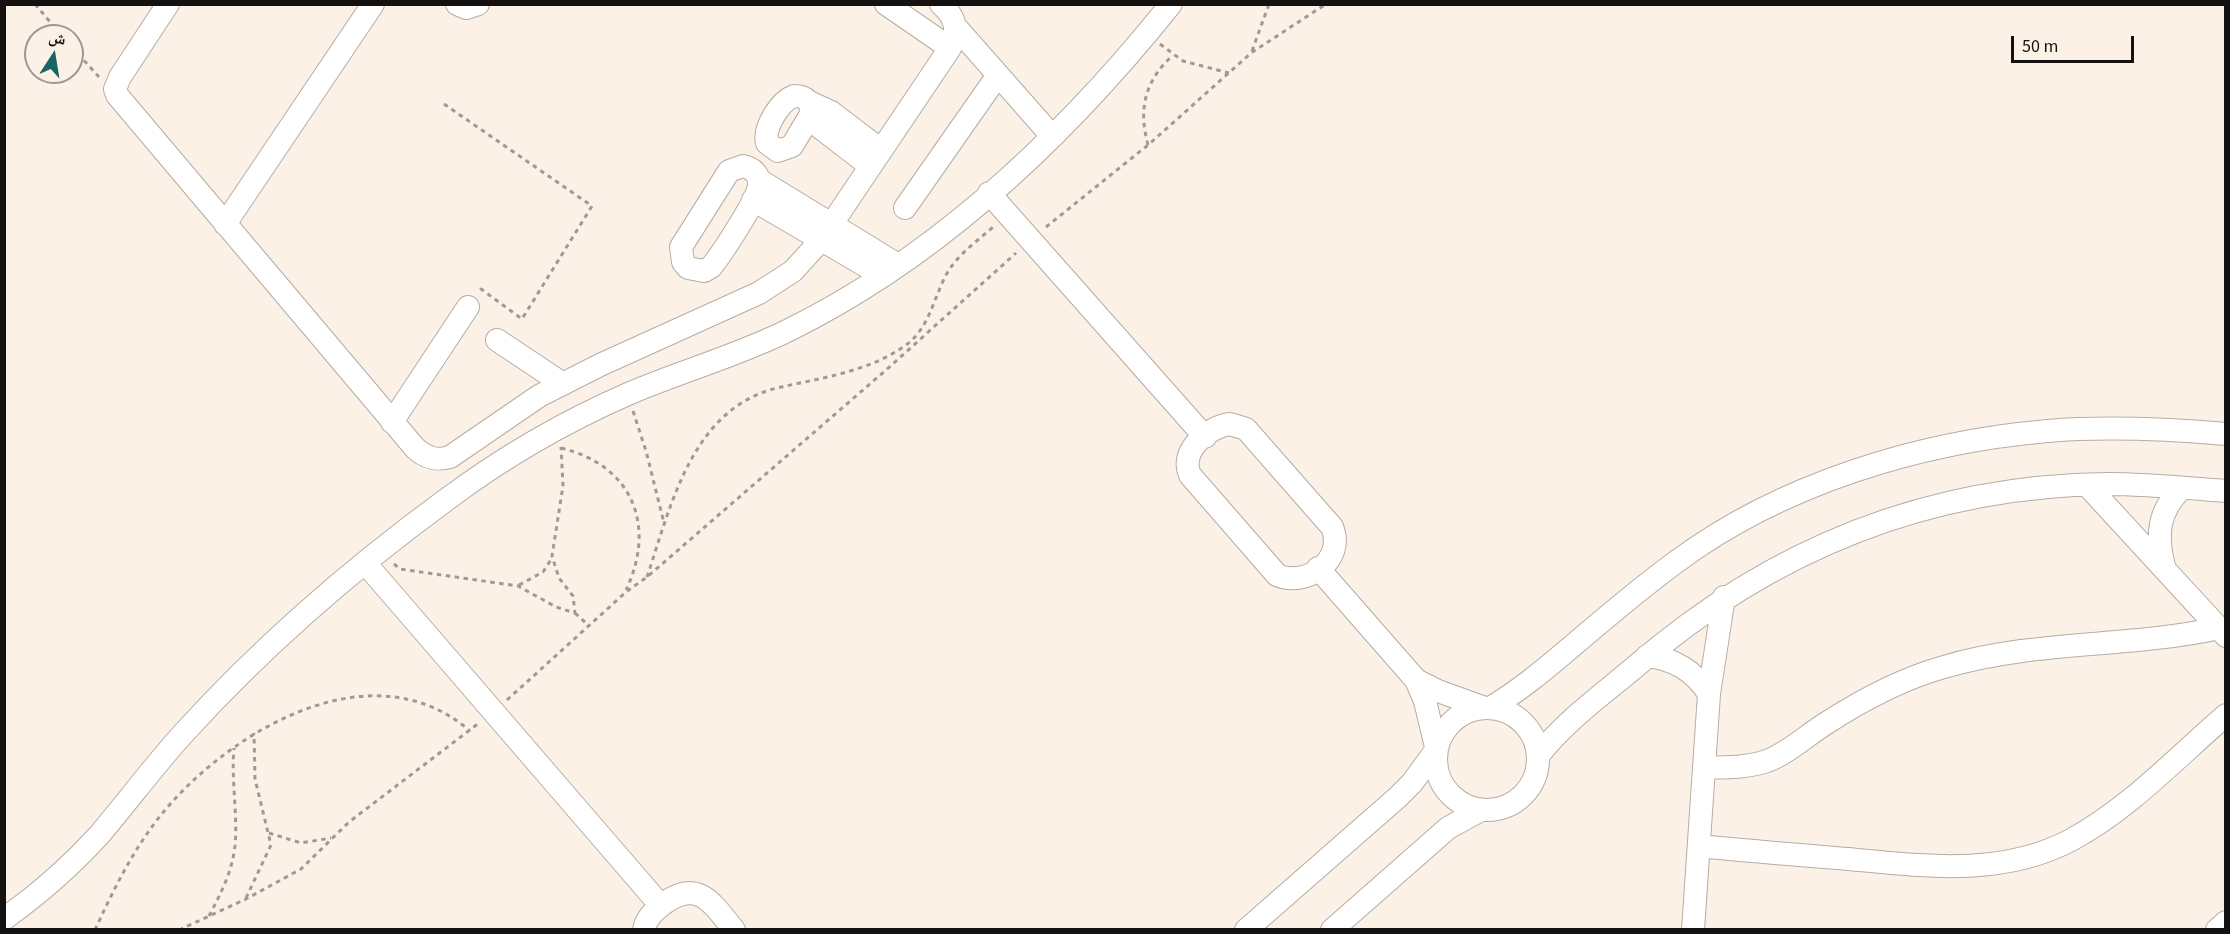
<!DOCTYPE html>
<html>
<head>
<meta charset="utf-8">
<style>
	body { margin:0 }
	#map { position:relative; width:2230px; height:934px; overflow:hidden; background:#fcf1e7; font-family:"Source Sans 3","Noto Naskh Arabic",sans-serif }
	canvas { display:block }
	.frame { position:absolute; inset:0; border:6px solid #14110e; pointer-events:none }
	.north { position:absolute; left:24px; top:24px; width:60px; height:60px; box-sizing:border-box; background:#fcf1e7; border:2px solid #9f9790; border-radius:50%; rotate:12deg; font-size:16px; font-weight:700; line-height:24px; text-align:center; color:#14110e }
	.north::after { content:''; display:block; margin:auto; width:21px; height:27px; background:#176665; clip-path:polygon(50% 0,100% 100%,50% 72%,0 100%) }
	.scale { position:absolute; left:2011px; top:36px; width:123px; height:27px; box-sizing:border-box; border:3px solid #14110e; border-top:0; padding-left:8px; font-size:18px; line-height:21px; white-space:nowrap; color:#14110e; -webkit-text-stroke:4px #fcf1e7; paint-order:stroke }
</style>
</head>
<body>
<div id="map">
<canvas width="2230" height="934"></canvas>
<div class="frame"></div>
<div class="north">ش</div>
<div class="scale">50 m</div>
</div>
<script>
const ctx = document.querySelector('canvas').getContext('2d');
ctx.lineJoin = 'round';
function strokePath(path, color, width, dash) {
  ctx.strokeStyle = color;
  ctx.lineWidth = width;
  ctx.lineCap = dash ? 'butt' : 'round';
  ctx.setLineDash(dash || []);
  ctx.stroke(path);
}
const minor = new Path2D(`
	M168 4 120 77 115 89 117 95 415 448C426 458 436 461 450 457L539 396 600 365 759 293 793 271 821 240 950 48C959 30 956 18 941 4
	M457 4 466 8 478 4
	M886 4 950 48
	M955 26 1051 135
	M794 96C806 96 812 102 811 114L792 146 778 151 767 143C763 128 780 101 794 96Z
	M809 102 831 112 881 150
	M809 119 870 166
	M743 166C752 168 760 174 759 185 758 199 721 255 711 267L704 271 688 268 683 262 681 247 729 171Z
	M759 180 898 265
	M989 193 1205 437
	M753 200 883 276
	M905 208 998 75
	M225 224 373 4
	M497 340 563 384
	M392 422 468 307
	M1230 424 1246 429 1332 527C1346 560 1306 588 1277 575L1190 475C1179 451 1208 427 1230 424Z
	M2087 485 2226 636
	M366 564 661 906
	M2164 566C2156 535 2158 511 2182 488
	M1318 568 1416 680 1425 701 1436 747
	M1647 656C1675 659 1694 671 1709 694
	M1416 680 1438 691 1485 708
	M1490 708C1519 691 1544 670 1570 648 1604 619 1639 589 1676 562 1781 484 1919 442 2048 431 2108 426 2167 429 2226 434
	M1436 759a51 51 0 1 1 102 0a51 51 0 1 1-102 0Z
	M1538 756C1565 721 1602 695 1635 667 1770 550 1927 486 2107 484 2147 484 2186 488 2226 491
	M1704 768C1725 767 1747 768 1767 761 1788 753 1806 736 1825 724 1862 700 1901 679 1944 667 2034 640 2128 648 2219 628
	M1699 846C1749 851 1799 855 1848 859 1924 866 2001 877 2071 840 2129 809 2177 757 2226 715
	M4 919C39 894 72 865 100 834 128 801 153 767 182 735 259 650 353 568 446 500 502 458 564 422 628 394 681 371 737 356 789 330 939 256 1067 134 1171 4
	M644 930C646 918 654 911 663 904 698 878 712 903 734 930
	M1246 930 1398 797 1412 783 1436 750
	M1332 930 1448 828 1481 810
	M1693 930 1709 694 1724 597
	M2217 930 2226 922`);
strokePath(minor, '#b6aca3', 24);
strokePath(new Path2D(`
	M35 4 62 36
	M1160 44 1183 61 1229 73
	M72 47 99 77
	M1252 51 1269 4
	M444 104 592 206 522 319 481 289 479 292
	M1148 145C1138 108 1145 81 1173 55
	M1046 227 1148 145 1251 53 1326 4
	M633 411 646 451 664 523
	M561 448C632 465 657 525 626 590
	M394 564 400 569 518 586 556 607 575 613 573 596 559 578 552 556 563 486 561 447
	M647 577C671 505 692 409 777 388 820 378 869 372 906 345 929 328 933 300 946 275 957 255 976 242 993 227
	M519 585 543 572 552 558
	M575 613 589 626
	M507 700 626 592 647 577 886 370 1016 253
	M269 833 301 843 331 838
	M246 898 271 845 255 779 254 733
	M209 916C221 893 232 872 235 846 238 814 231 782 234 748
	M95 930C116 884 139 838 173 801 243 724 376 650 470 731
	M179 930 246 899 301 869 349 822 479 723`), '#a19992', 3, [4.5, 4.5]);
strokePath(minor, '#fff', 22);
</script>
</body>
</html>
